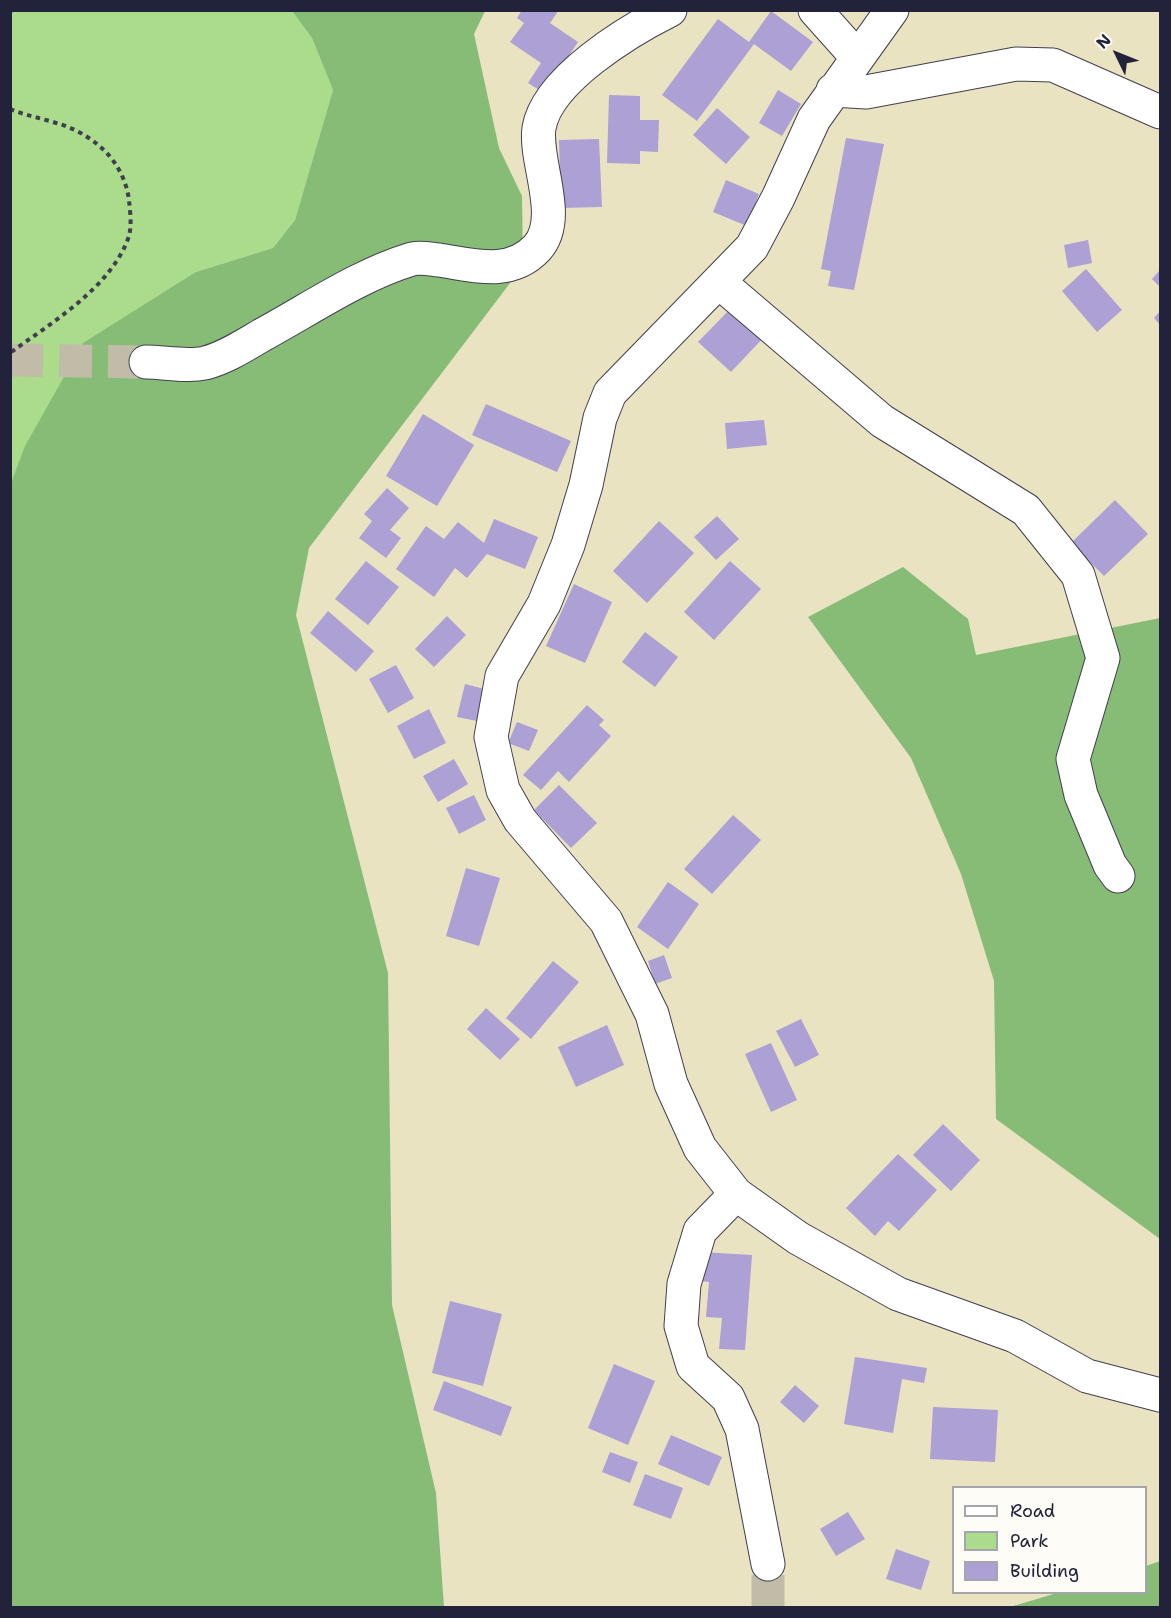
<!DOCTYPE html>
<html>
<head>
<meta charset="utf-8">
<style>
	body { margin:0 }
	#map { position:relative; width:1171px; height:1618px; overflow:hidden; background:#e9e3c2; font-family:"Shantell Sans",sans-serif }
	canvas { display:block }
	.frame { position:absolute; inset:0; border:12px solid #22223b; pointer-events:none }
	.legend { position:absolute; left:952px; top:1486px; width:195px; height:108px; box-sizing:border-box; background:#fdfcf7; border:2px solid #a5a5ac; margin:0; padding:8px 10px; list-style:none; font-size:18px; color:#22223b }
	.legend li { display:flex; align-items:center; gap:12px; height:30px }
	.legend b { width:30px; border:2px solid #a5a5ac }
	.north { position:absolute; left:1087px; top:24px; width:60px; height:60px; -webkit-text-stroke:4px #fdfcf7; paint-order:stroke; rotate:313deg; font-size:16px; font-weight:700; line-height:24px; text-align:center; color:#22223b }
	.north::after { content:''; display:block; margin:auto; width:21px; height:27px; background:#22223b; clip-path:polygon(50% 0,100% 100%,50% 72%,0 100%) }
</style>
</head>
<body>
<div id="map">
<canvas width="1171" height="1618"></canvas>
<div class="frame"></div>
<ul class="legend">
<li><b style="height:8px;background:#fff"></b>Road</li>
<li><b style="height:16px;background:#aadc8b"></b>Park</li>
<li><b style="height:16px;background:#aca0d5"></b>Building</li>
</ul>
<div class="north">N</div>
</div>
<script>
const ctx = document.querySelector('canvas').getContext('2d');
ctx.lineJoin = 'round';
function fillPath(path, color) {
  ctx.fillStyle = color;
  ctx.fill(path, 'evenodd');
}
function strokePath(path, color, width, dash) {
  ctx.strokeStyle = color;
  ctx.lineWidth = width;
  ctx.lineCap = dash ? 'butt' : 'round';
  ctx.setLineDash(dash || []);
  ctx.stroke(path);
}
fillPath(new Path2D(`
	M11 11H292L312 38 333 90 295 220 273 248 196 272 11 485Z`), '#aadc8b');
fillPath(new Path2D(`
	M292 11H485L474 34 499 148 522 196 523 266 309 548 296 615 388 973 392 1305 436 1493 444 1607H11L10 486 25 446 83 343 196 272 273 248 295 220 333 90 312 38Z
	M903 567 968 619 976 655 1160 618V1239L996 1119 994 981 961 874 911 758 808 617Z
	M1160 1561V1607H1010L1057 1593 1146 1592V1566Z`), '#87bc77');
fillPath(new Path2D(`
	M522 10H559L550 23 578 42 544 93 528 83 541 63 510 42 524 23 517 18Z
	M771 11 813 42 791 71 754 44 697 121 662 95 718 19 749 42Z
	M778 90 801 104 782 136 759 123Z
	M609 95 640 96V120H659L658 152 640 151V164L607 163Z
	M717 108 750 137 726 164 693 135Z
	M846 138 884 144 854 290 828 286 831 271 821 269Z
	M599 139 602 207 561 208 559 140Z
	M726 180 759 194 747 226 713 212Z
	M1088 240 1092 263 1068 268 1064 245Z
	M1086 269 1122 310 1097 332 1062 291Z
	M1160 270V287L1152 279Z
	M734 305 766 335 731 372 698 342Z
	M1160 311V325L1154 318Z
	M486 404 571 441 557 472 472 435Z
	M423 414 474 445 437 506 386 476Z
	M764 420 767 445 727 449 725 423Z
	M387 488 409 508 390 530 401 538 386 558 359 538 372 521 364 514Z
	M1115 500 1148 534 1104 576 1071 543Z
	M717 516 739 539 716 560 694 537Z
	M494 519 538 537 525 569 487 554 467 578 455 568 434 597 396 569 426 526 444 539 458 522 484 543Z
	M659 521 694 553 647 603 613 571Z
	M366 561 399 587 368 625 335 599Z
	M730 561 761 589 714 640 684 612Z
	M574 584 612 602 585 663 546 646Z
	M328 611 374 651 356 672 310 633Z
	M447 616 466 635 434 667 415 649Z
	M645 632 678 657 655 687 622 662Z
	M396 665 414 698 388 713 369 679Z
	M465 684 484 689 477 721 457 717Z
	M587 705 604 720 599 725 611 736 569 782 558 771 541 790 523 775Z
	M429 709 446 743 414 759 397 726Z
	M517 722 538 730 529 751 508 743Z
	M454 759 468 784 438 802 423 776Z
	M559 785 597 823 571 848 534 810Z
	M474 795 486 820 459 834 446 808Z
	M733 815 761 840 712 894 684 869Z
	M466 868 500 878 479 946 446 936Z
	M668 882 699 904 668 949 637 927Z
	M664 955 672 978 655 984 648 961Z
	M553 961 579 982 531 1039 506 1018Z
	M486 1008 520 1039 500 1060 467 1029Z
	M801 1019 819 1055 795 1067 776 1031Z
	M607 1025 624 1065 576 1087 558 1047Z
	M771 1043 797 1100 771 1112 745 1054Z
	M943 1124 980 1160 951 1191 913 1155Z
	M898 1154 937 1190 899 1231 888 1221 875 1236 846 1208Z
	M702 1252 752 1255 745 1350 719 1349 722 1318 706 1317 709 1282 700 1281Z
	M450 1301 502 1314 483 1386 432 1373Z
	M855 1357 927 1368 924 1383 902 1379 893 1433 844 1424Z
	M614 1364 655 1381 628 1445 588 1428Z
	M444 1381 512 1407 501 1436 433 1410Z
	M795 1385 819 1406 804 1423 780 1402Z
	M933 1407 998 1410 995 1462 930 1459Z
	M671 1435 722 1457 709 1486 658 1464Z
	M610 1452 638 1462 630 1483 602 1472Z
	M645 1474 683 1488 671 1519 633 1505Z
	M848 1512 865 1539 836 1556 820 1529Z
	M896 1549 930 1561 921 1590 886 1579Z`), '#aca0d5');
strokePath(new Path2D(`
	M10 360 146 362
	M768 1608V1564`), '#c1bca7', 33, [33, 16]);
const minor = new Path2D(`
	M815 10 857 57
	M892 10 814 119 778 198 752 247 610 393 600 418 586 485 568 545 544 604 502 676 491 737 503 790 520 820 606 921 652 1014 671 1084 700 1148 736 1194 798 1238 898 1294 1015 1336 1087 1376 1160 1395
	M833 90 866 92 1016 64 1053 65 1160 112
	M719 282 882 421 1026 510 1078 575 1103 658 1073 759 1081 795 1110 865 1118 876
	M146 362C164 362 187 367 205 363 225 358 245 345 262 335 310 309 359 275 412 259 421 257 430 259 439 260 473 265 510 277 537 248 564 218 534 162 539 128 547 80 628 31 670 10
	M736 1194 700 1231 684 1284 681 1326 693 1366 728 1398 742 1429 768 1564`);
strokePath(minor, '#403f4f', 35);
strokePath(new Path2D(`
	M10 11 13 10
	M10 109C34 119 62 121 84 135 108 149 125 171 129 200 130 211 132 225 129 236 112 287 51 323 10 353`), '#403f4f', 4, [4.5, 4.5]);
strokePath(minor, '#fff', 33);
</script>
</body>
</html>
